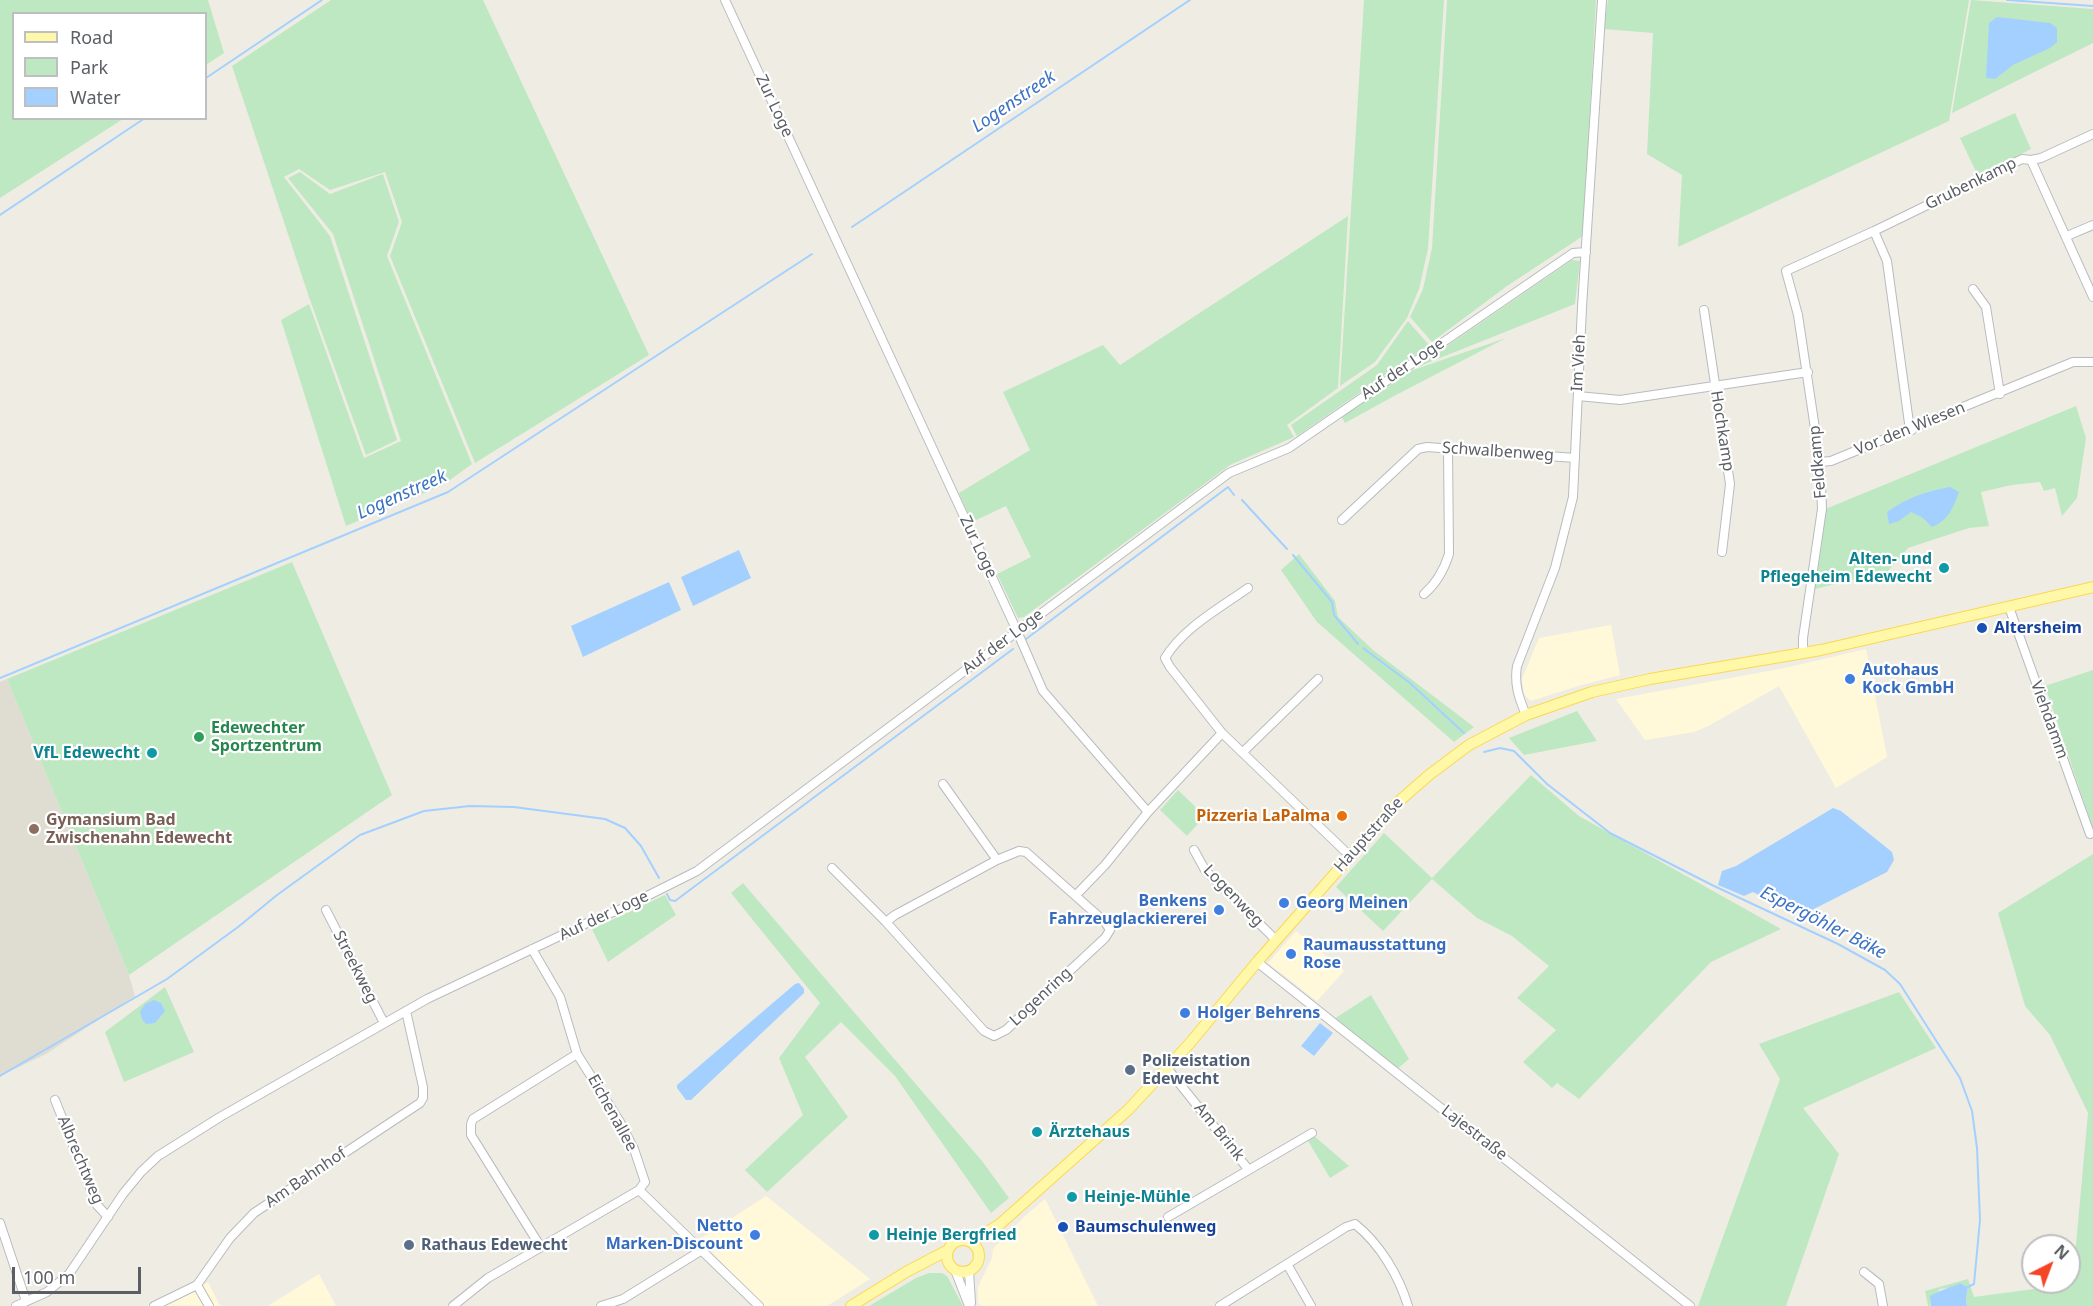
<!DOCTYPE html>
<html>
<head>
<meta charset="utf-8">
<style>
	body { margin:0 }
	#map { position:relative; width:2093px; height:1306px; overflow:hidden; background:#efede3; font-family:"Noto Sans",sans-serif }
	canvas { display:block }
	.legend { position:absolute; left:12px; top:12px; width:195px; height:108px; box-sizing:border-box; background:#fff; border:2px solid #bdbfc1; margin:0; padding:8px 10px; list-style:none; font-size:18px; color:#5b5f65 }
	.legend li { display:flex; align-items:center; gap:12px; height:30px }
	.legend b { width:30px; border:2px solid #bdbfc1 }
	.north { position:absolute; left:2021px; top:1234px; width:60px; height:60px; box-sizing:border-box; background:#fff; border:2px solid #bdbfc1; border-radius:50%; rotate:42deg; font-size:16px; font-weight:700; line-height:24px; text-align:center; color:#5b5f65 }
	.north::after { content:''; display:block; margin:auto; width:21px; height:27px; background:#f44525; clip-path:polygon(50% 0,100% 100%,50% 72%,0 100%) }
	.scale { position:absolute; left:12px; top:1267px; width:129px; height:27px; box-sizing:border-box; border:3px solid #5b5f65; border-top:0; padding-left:8px; font-size:18px; line-height:21px; white-space:nowrap; color:#5b5f65; -webkit-text-stroke:4px #fff; paint-order:stroke }
</style>
</head>
<body>
<div id="map">
<canvas width="2093" height="1306"></canvas>
<ul class="legend">
<li><b style="height:8px;background:#fff8a9"></b>Road</li>
<li><b style="height:16px;background:#bee8c2"></b>Park</li>
<li><b style="height:16px;background:#a4d0ff"></b>Water</li>
</ul>
<div class="north">N</div>
<div class="scale">100 m</div>
</div>
<script>
const ctx = document.querySelector('canvas').getContext('2d');
ctx.lineJoin = 'round';
function fillPath(path, color) {
  ctx.fillStyle = color;
  ctx.fill(path, 'evenodd');
}
function strokePath(path, color, width, dash) {
  ctx.strokeStyle = color;
  ctx.lineWidth = width;
  ctx.lineCap = dash ? 'butt' : 'round';
  ctx.setLineDash(dash || []);
  ctx.stroke(path);
}
function label(font, color, halo, rows, align = 'center') {
  ctx.font = font + ' "Noto Sans",sans-serif';
  ctx.lineWidth = 4.5;
  ctx.setLineDash([]);
  ctx.textBaseline = 'middle';
  ctx.strokeStyle = halo;
  ctx.fillStyle = color;
  for (const [text, x, y, turn = 0] of rows) {
    ctx.save();
    ctx.translate(x, y);
    ctx.rotate((+turn || 0) * Math.PI / 180);
    ctx.textAlign = isNaN(turn) ? turn : align;
    if (halo) ctx.strokeText(text, 0, 0);
    ctx.fillText(text, 0, 0);
    ctx.restore();
  }
}
fillPath(new Path2D(`
	M1611 625 1620 675 1578 686 1531 701 1524 694 1522 679 1539 638Z
	M1866 649 1887 757 1836 788 1779 686 1710 725 1694 732 1645 740 1616 699 1785 668Z
	M1296 931 1344 971 1317 1001 1268 963Z
	M766 1196 870 1279 827 1306H763L700 1239Z
	M1045 1199 1098 1306H980L978 1302V1287L992 1258 993 1249 1024 1217Z
	M319 1274 336 1306H268Z
	M208 1282 220 1306H164Z`), '#fff9d9');
fillPath(new Path2D(`
	M7 679 129 975 135 996 46 1054 0 1076V682Z`), '#dfddd2');
fillPath(new Path2D(`
	M0 0H208L224 53 206 65V14H14V118L123 119 0 198Z
	M331 0H483L649 355 475 463 390 256 402 222 385 172 330 190 299 169 284 177 330 236 397 440 366 455 309 297 232 66Z
	M1364 0H1444L1428 249 1419 289 1407 318 1375 362 1340 386Z
	M1447 0H1596L1583 236 1507 286 1432 342 1410 317 1423 289 1432 248Z
	M1608 0H1969L1949 121 1678 247 1682 175 1647 154 1653 33 1603 29Z
	M1971 0 2093 9V43L1952 113Z
	M2015 113 2031 149 1978 176 1960 138Z
	M300 172 330 194 383 174 399 222 387 256 472 464 443 485 346 526 281 320 309 304 364 458 401 441 333 234 288 178Z
	M1348 216 1338 388 1287 425 1294 437 1230 465 1024 617 1018 618 997 574 1031 557 1006 506 972 522 959 493 1030 450 1003 392 1103 345 1120 365Z
	M1572 260 1580 261 1575 304 1415 368Z
	M1408 321 1429 345 1297 436 1291 425 1377 365Z
	M1506 338 1396 395 1345 423 1341 416 1413 370Z
	M2076 406 2086 438 2077 498 2062 516 2055 488 2044 491 2040 482 2012 485 1981 492 1989 526 1969 528 1908 548 1888 571 1815 589 1822 543 1823 510Z
	M1299 554 1335 601 1338 617 1373 650 1474 727 1454 742 1317 622 1281 570Z
	M292 562 392 795 129 975 7 679Z
	M2093 670V829L2045 686Z
	M1577 711 1597 741 1524 755 1509 738Z
	M1531 775 1579 816 1781 929 1711 962 1579 1099 1557 1083 1552 1088 1523 1062 1556 1030 1517 998 1549 966 1512 936 1477 918 1432 879 1383 931 1336 887 1384 833 1432 878Z
	M1178 790 1205 816 1187 836 1160 810Z
	M2093 854V1306H1967L1966 1299 1968 1287 1960 1283 1950 1288 1940 1289 1930 1304 1931 1306H1928L1925 1291 1968 1279 1974 1297 2034 1289 2043 1282H2069V1261L2075 1255 2088 1113 2050 1035 2025 1006 1998 913Z
	M743 883 982 1161 1009 1198 991 1213 895 1076 841 1022 805 1057 848 1117 767 1192 745 1170 803 1115 779 1058 820 1003 731 893Z
	M665 895 676 915 608 962 592 929Z
	M165 987 194 1052 124 1082 105 1032Z
	M1899 992 1936 1048 1803 1108 1839 1154 1786 1306H1698L1780 1079 1759 1044Z
	M1371 995 1409 1059 1396 1070 1334 1019Z
	M1313 1135 1349 1166 1330 1178 1307 1139Z
	M929 1273H942L947 1276 963 1306H869L916 1278Z`), '#bee8c2');
fillPath(new Path2D(`
	M1997 17 2050 23 2057 28V42L2050 48 2013 65 1995 79 1986 78 1989 23Z
	M1950 487 1959 492C1953 508 1949 520 1932 527L1923 518 1911 512 1899 521 1889 524 1887 512C1907 498 1926 491 1950 487Z
	M739 550 751 578 693 606 681 577Z
	M669 582 681 610 583 657 571 626Z
	M1833 808 1841 811 1892 852 1894 860 1887 872 1804 914 1788 910 1753 892 1744 896 1718 885 1722 871 1736 866Z
	M799 983 804 989V993L691 1100H686L677 1088V1085L795 984Z
	M154 1000 161 1003 165 1011 155 1023 146 1024 142 1019 140 1012 145 1004Z
	M1320 1023 1333 1033 1314 1056 1301 1046Z
	M1960 1283 1968 1287 1966 1299 1967 1306H1931L1930 1296C1940 1290 1950 1288 1960 1283Z`), '#a4d0ff');
strokePath(new Path2D(`
	M2007 0 2093 6
	M206 78 322 0
	M0 215 145 118
	M852 227 1190 0
	M1242 500 1287 549
	M1293 555 1332 602 1334 615 1358 644
	M1026 639 1228 487 1234 495
	M1363 648 1410 683 1464 733
	M0 678 448 492 812 254
	M1484 752 1500 748 1514 751 1547 784 1610 833 1712 885 1838 944 1885 970 1900 984 1960 1078 1972 1111 1977 1148 1980 1220 1974 1284 1968 1287
	M667 894 670 900 675 901 1013 649
	M0 1076 167 979 238 927 277 895 360 835 424 811 470 806 514 807 605 819 625 828 641 846 659 878`), '#a4d0ff', 2);
const minor = new Path2D(`
	M725 0 1017 631 1043 691 1148 812
	M2031 160 2041 158 2093 134
	M1874 231 1887 261 1909 423 1912 430
	M2067 236 2093 225
	M1973 289 1986 307 2000 394
	M1704 310 1730 484 1722 552
	M1578 396 1620 400 1808 372
	M1820 462 1831 461 2073 362H2093
	M1342 520 1418 449 1427 447 1575 458
	M1424 594C1437 583 1444 570 1449 554L1448 448
	M2009 607 2090 834
	M1803 654V638L1822 509 1820 462 1798 315 1786 271 1874 231 2022 159 2031 160 2093 297
	M1526 715C1519 698 1514 685 1517 666L1555 568 1573 497 1582 307 1602 0
	M1222 733 1170 667 1165 658C1183 628 1220 608 1248 588
	M1243 752 1318 679
	M943 784 997 860
	M1194 850 1205 870 1276 940
	M1019 851 1026 852 1105 922 1110 930 1105 938 1006 1030 994 1036 984 1031 886 922 895 915 997 860Z
	M832 868 886 922
	M1076 895 1105 865 1148 812 1222 733 1350 856
	M326 910 384 1023
	M532 949 560 997 577 1054 620 1122 634 1149 645 1182 639 1190 759 1306
	M1257 962 1690 1306
	M1167 1068 1248 1169
	M55 1100 97 1205 108 1217
	M1168 1217 1312 1133
	M0 1223 26 1301
	M540 1246 471 1135V1124L473 1119 577 1054
	M1287 1264 1311 1306
	M955 1270 969 1306
	M969 1271 971 1303
	M1864 1272 1879 1284 1883 1306
	M197 1285 209 1306
	M16 1306 47 1292 69 1274 123 1194 141 1172 158 1156 220 1117 427 999 604 915 617 911 697 871 1229 473 1289 448 1573 253 1586 252
	M154 1306 197 1285 230 1238 254 1213 420 1103 423 1098V1087L406 1011
	M453 1306 488 1278 639 1190
	M601 1306 623 1299 702 1250
	M1220 1306 1346 1227 1355 1224C1380 1244 1399 1276 1408 1306`);
const major = new Path2D(`
	M947 1256a16 16 0 1 1 32 0a16 16 0 1 1-32 0Z
	M971 1242 1000 1224 1128 1110 1190 1043 1257 962 1397 803 1429 775 1469 745 1526 715 1592 692 1650 679 1821 650 2093 587
	M851 1306 906 1272 948 1250`);
strokePath(minor, '#b8bbc0', 10);
strokePath(major, '#fad851', 12);
strokePath(minor, '#fff', 8);
strokePath(major, '#fff8a9', 10);
for (const [x, y, r, color] of [
	[1944,568,6,"#0f9aa8"],
	[1982,628,6,"#1a4fb4"],
	[1850,679,6,"#3f7fe0"],
	[199,737,6,"#2e9e5b"],
	[152,753,6,"#0f9aa8"],
	[1342,816,6,"#e8710a"],
	[34,829,6,"#8d6e63"],
	[1284,903,6,"#3f7fe0"],
	[1219,910,6,"#3f7fe0"],
	[1291,954,6,"#3f7fe0"],
	[1185,1013,6,"#3f7fe0"],
	[1130,1070,6,"#5c6f8a"],
	[1037,1132,6,"#0f9aa8"],
	[1072,1197,6,"#0f9aa8"],
	[1063,1227,6,"#1a4fb4"],
	[755,1235,6,"#3f7fe0"],
	[874,1235,6,"#0f9aa8"],
	[409,1245,6,"#5c6f8a"]
]) {
  const dot = new Path2D();
  dot.arc(x, y, r, 0, 2 * Math.PI);
  ctx.fillStyle = color;
  ctx.fill(dot);
  strokePath(dot, '#fff', 2);
}
label('16px', '#5b5f65', '#fff', [
	["Zur Loge",774,106,65],
	["Grubenkamp",1971,184,-26],
	["Im Vieh",1579,363,-87],
	["Auf der Loge",1403,369,-34],
	["Vor den Wiesen",1910,429,-22],
	["Hochkamp",1722,431,81],
	["Schwalbenweg",1498,452,4],
	["Feldkamp",1818,462,-95],
	["Zur Loge",978,547,65],
	["Auf der Loge",1003,642,-37],
	["Viehdamm",2049,720,70],
	["Hauptstraße",1369,835,-48],
	["Logenweg",1233,896,46],
	["Auf der Loge",604,916,-25],
	["Streekweg",355,967,63],
	["Logenring",1041,997,-43],
	["Eichenallee",612,1113,61],
	["Am Brink",1219,1132,51],
	["Lajestraße",1474,1133,38],
	["Albrechtweg",80,1160,67],
	["Am Bahnhof",306,1178,-34]
]);
label('bold 16px', '#0d838f', '#fff', [
	["Alten- und",1932,559,"right"],
	["Pflegeheim Edewecht",1932,577,"right"],
	["VfL Edewecht",140,753,"right"],
	["Ärztehaus",1049,1132],
	["Heinje-Mühle",1084,1197],
	["Heinje Bergfried",886,1235]
], 'left');
label('bold 16px', '#164399', '#fff', [
	["Altersheim",1994,628],
	["Baumschulenweg",1075,1227]
], 'left');
label('bold 16px', '#366cbe', '#fff', [
	["Autohaus",1862,670],
	["Kock GmbH",1862,688],
	["Benkens",1207,901,"right"],
	["Fahrzeuglackiererei",1207,919,"right"],
	["Georg Meinen",1296,903],
	["Raumausstattung",1303,945],
	["Rose",1303,963],
	["Holger Behrens",1197,1013],
	["Netto",743,1226,"right"],
	["Marken-Discount",743,1244,"right"]
], 'left');
label('bold 16px', '#27864d', '#fff', [
	["Edewechter",211,728],
	["Sportzentrum",211,746]
], 'left');
label('bold 16px', '#c56008', '#fff', [
	["Pizzeria LaPalma",1330,816]
], 'right');
label('bold 16px', '#785e54', '#fff', [
	["Gymansium Bad",46,820],
	["Zwischenahn Edewecht",46,838]
], 'left');
label('bold 16px', '#4e5e75', '#fff', [
	["Polizeistation",1142,1061],
	["Edewecht",1142,1079],
	["Rathaus Edewecht",421,1245]
], 'left');
label('italic 18px', '#3c73c2', '#fff', [
	["Logenstreek",1014,102,-34],
	["Logenstreek",402,495,-24],
	["Espergöhler Bäke",1823,923,27]
]);
</script>
</body>
</html>
